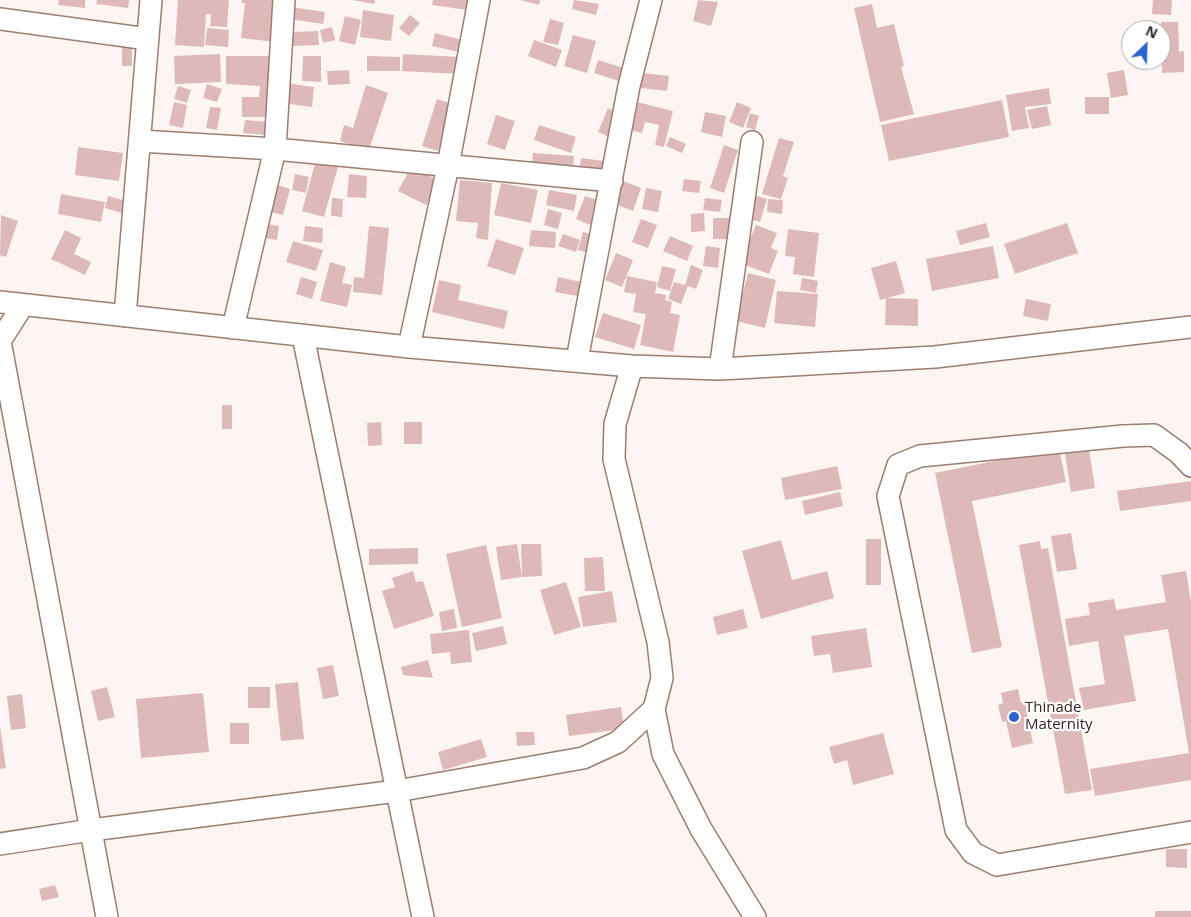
<!DOCTYPE html>
<html>
<head>
<meta charset="utf-8">
<style>
	body { margin:0 }
	#map { position:relative; width:1191px; height:917px; overflow:hidden; background:#fcf5f2; font-family:"Open Sans",sans-serif }
	canvas { display:block }
	.north { position:absolute; left:1121px; top:20px; width:50px; height:50px; box-sizing:border-box; background:#fff; border:1px solid #aea9a7; border-radius:50%; rotate:24deg; font-size:14px; font-weight:700; line-height:20px; text-align:center; color:#352823 }
	.north::after { content:''; display:block; margin:auto; width:18px; height:22px; background:#2c63d1; clip-path:polygon(50% 0,100% 100%,50% 72%,0 100%) }
</style>
</head>
<body>
<div id="map">
<canvas width="1191" height="917"></canvas>
<div class="north">N</div>
</div>
<script>
const ctx = document.querySelector('canvas').getContext('2d');
ctx.lineJoin = 'round';
function fillPath(path, color) {
  ctx.fillStyle = color;
  ctx.fill(path, 'evenodd');
}
function strokePath(path, color, width, dash) {
  ctx.strokeStyle = color;
  ctx.lineWidth = width;
  ctx.lineCap = dash ? 'butt' : 'round';
  ctx.setLineDash(dash || []);
  ctx.stroke(path);
}
function label(font, color, halo, rows, align = 'center') {
  ctx.font = font + ' "Open Sans",sans-serif';
  ctx.lineWidth = 4.5;
  ctx.setLineDash([]);
  ctx.textBaseline = 'middle';
  ctx.strokeStyle = halo;
  ctx.fillStyle = color;
  for (const [text, x, y, turn = 0] of rows) {
    ctx.save();
    ctx.translate(x, y);
    ctx.rotate((+turn || 0) * Math.PI / 180);
    ctx.textAlign = isNaN(turn) ? turn : align;
    if (halo) ctx.strokeText(text, 0, 0);
    ctx.fillText(text, 0, 0);
    ctx.restore();
  }
}
fillPath(new Path2D(`
	M59 0H85V8L58 5Z
	M97 0H129L128 8 96 4Z
	M178 0H229L227 27 210 26 211 14H206L204 47 175 45Z
	M242 0H279L275 42 241 38 245 3H241Z
	M352 0H375L374 4Z
	M433 0H469L468 10 432 5Z
	M520 0H540L539 5Z
	M574 0 599 4 596 15 572 9Z
	M698 0 718 2 711 26 693 21Z
	M1153 0H1172L1171 15 1152 14Z
	M872 4 877 28 894 24 904 66 901 67 914 114 880 122 854 8Z
	M291 7 325 12 323 24 289 19Z
	M363 10 394 15 391 41 360 37Z
	M410 15 420 23 409 36 399 28Z
	M345 16 361 20 355 45 339 41Z
	M550 19 564 23 558 45 543 42Z
	M1161 22H1178L1179 52 1184 51V72L1162 73Z
	M332 27 335 40 323 43 320 30Z
	M207 28 229 30 228 47 205 45Z
	M318 31 319 45 293 46 292 32Z
	M435 33 462 40 459 52 432 46Z
	M573 35 596 41 587 73 564 66Z
	M534 40 562 50 556 67 528 56Z
	M132 44V66H122V45Z
	M220 54 221 82 175 84 174 56Z
	M403 54 460 57V74L402 71Z
	M226 56H272L271 117H242V97H259L260 86 226 84Z
	M303 56H321V82L302 81Z
	M367 56 400 57V71H367Z
	M598 60 624 68 619 81 594 73Z
	M349 70 350 84 328 85 327 71Z
	M1124 70 1128 95 1111 98 1107 73Z
	M642 73 669 76 667 91 640 88Z
	M285 83 314 87 312 107 282 103Z
	M207 84 222 89 217 102 203 98Z
	M366 85 388 93 369 150 340 141 344 125 353 128Z
	M178 86 191 90 187 103 174 99Z
	M1049 88 1051 104 1025 107 1029 128 1012 131 1006 95Z
	M1085 97H1109V114H1085Z
	M437 99 453 104 438 151 422 146Z
	M1002 100 1009 137 889 161 881 125Z
	M174 102 187 105 183 128 169 125Z
	M637 102 673 111 664 147 655 145 659 125 645 122 642 133 630 130Z
	M737 102 751 108 743 128 729 122Z
	M1047 106 1051 125 1032 129 1027 110Z
	M210 107 221 108 217 130 206 128Z
	M608 108 620 114 609 137 598 132Z
	M705 112 726 116 722 137 701 132Z
	M750 113 759 116 755 130 746 127Z
	M496 115 515 121 505 150 487 144Z
	M245 120 268 122 266 135 243 133Z
	M539 125 576 137 571 153 534 140Z
	M670 137 686 144 682 153 666 146Z
	M779 138 794 142 783 176 788 178 781 199 762 194Z
	M724 145 738 150 724 193 710 188Z
	M78 147 123 153 119 181 75 175Z
	M533 153 574 156 573 168 532 165Z
	M581 158 604 161 603 173 579 170Z
	M316 160 338 167 324 217 302 211Z
	M411 167 438 180 426 205 398 191Z
	M295 174 309 177 306 193 292 190Z
	M349 174 367 176 366 198 347 197Z
	M684 179 701 181 699 193 682 191Z
	M460 180 492 183 488 240 476 238 478 223 456 221Z
	M623 181 641 188 633 211 615 204Z
	M501 183 538 190 531 223 494 215Z
	M275 184 290 189 283 215 267 211Z
	M646 188 662 191 658 212 642 209Z
	M549 190 577 195 574 211 546 205Z
	M61 194 105 202 101 222 58 214Z
	M754 195 767 199 760 222 747 218Z
	M108 196 129 202 125 214 105 208Z
	M585 196 600 201 590 225 576 219Z
	M332 198 343 199 342 217 331 216Z
	M705 198 722 200 720 212 703 210Z
	M768 199 783 200 782 214 767 212Z
	M548 209 562 213 558 229 544 225Z
	M704 213 705 231 691 232V214Z
	M1 215 18 221 6 257 0 255Z
	M713 218H733L732 239H713Z
	M641 219 657 225 648 248 632 242Z
	M986 223 990 237 960 245 956 231Z
	M1067 223 1078 253 1015 274 1004 244Z
	M266 224 279 226 277 240 264 238Z
	M756 225 777 233 771 248 778 251 769 274 740 263Z
	M305 226 323 228 322 243 303 241Z
	M369 226 389 228 382 295 353 292 354 277 364 278Z
	M788 229 819 233 814 277 793 274 795 257 785 256Z
	M65 230 81 238 74 254 91 262 85 275 51 259Z
	M531 230 556 232 555 248 529 246Z
	M583 232 597 236 592 254 578 250Z
	M563 234 580 240 576 252 558 246Z
	M670 236 693 246 687 261 663 251Z
	M496 239 524 248 515 275 487 266Z
	M293 241 323 250 316 271 286 262Z
	M706 246 720 248 718 268 703 266Z
	M993 246 999 278 932 291 926 259Z
	M616 253 633 260 622 287 605 280Z
	M896 261 905 293 880 300 871 268Z
	M330 262 346 267 342 283 352 285 347 307 320 301Z
	M691 265 703 270 696 289 688 286 681 304 668 299 674 282 685 285Z
	M662 266 676 269 670 291 657 287Z
	M748 273 776 280 765 328 736 321Z
	M627 276 657 282 655 293 666 295 665 300 672 302 670 313 680 315 673 352 640 345 646 314 633 312 636 294 624 292Z
	M301 277 317 282 312 299 296 294Z
	M558 277 586 283 583 297 555 292Z
	M802 278 818 281 816 293 800 290Z
	M439 280 461 285 458 300 508 311 504 329 432 312Z
	M777 291 818 294 815 327 774 323Z
	M886 298 918 299V326L885 325Z
	M1026 299 1051 304 1048 321 1023 316Z
	M603 313 641 325 634 349 595 337Z
	M222 405H232V429H222Z
	M381 422 382 445 368 446 367 423Z
	M404 422H422V444H404Z
	M1088 443 1095 488 1071 492 1064 447Z
	M1059 448 1066 482 972 501 1002 647 972 653 935 473Z
	M837 466 842 489 785 500 781 478Z
	M1191 481V501L1120 511 1117 491Z
	M840 492 843 506 805 515 802 501Z
	M1071 533 1077 569 1057 572 1051 536Z
	M866 539H881V585H866Z
	M781 540 792 580 827 571 834 598 761 619 742 551Z
	M1040 541 1041 549 1048 548 1092 790 1065 794 1019 545Z
	M517 544 522 577 501 580 496 547Z
	M521 544H541L542 576 522 577Z
	M486 545 502 618 462 627 446 554Z
	M418 548V564L369 565V549Z
	M603 557 605 591H585L584 558Z
	M413 571 416 582 423 581 434 616 394 629 382 591 395 587 392 578Z
	M1186 571 1191 602V780L1095 796 1090 769 1189 753 1168 629 1124 636 1136 701 1084 710 1079 688 1105 684 1098 641 1069 646 1065 619 1090 615 1088 603 1114 599 1116 610 1166 602 1161 575Z
	M566 582 581 627 554 635 540 590Z
	M612 591 617 622 583 627 578 597Z
	M454 609 457 628 442 631 439 612Z
	M743 609 748 628 717 635 713 617Z
	M503 626 507 644 476 651 472 633Z
	M866 628 872 667 833 673 830 654 814 656 811 636Z
	M469 630 472 662 451 664 450 652 432 654 430 634Z
	M428 660 433 678 403 675 401 667Z
	M333 665 339 696 323 699 317 668Z
	M298 682 304 739 281 741 275 684Z
	M107 687 115 717 98 721 91 691Z
	M248 687H270V708H248Z
	M1018 689 1021 703 1029 701 1032 712 1027 713 1033 743 1012 748 1006 721 1002 722 998 705 1003 703 1001 693Z
	M203 693 209 752 141 758 136 699Z
	M22 694 26 728 11 730 7 696Z
	M621 707 624 729 569 736 566 715Z
	M230 723H249V744H230Z
	M0 726 6 768 0 769Z
	M516 732H534L535 745 517 746Z
	M883 733 894 774 853 785 847 760 834 764 829 747Z
	M481 739 487 757 443 770 438 752Z
	M1166 849H1187V868L1166 867Z
	M55 885 59 897 42 901 39 889Z
	M1155 911H1191V917H1155Z`), '#deb9ba');
const minor = new Path2D(`
	M0 19 148 39
	M140 141 275 149 612 181
	M0 302 409 347 632 366 720 369 935 357 1191 327
	M125 316 151 0
	M233 328 275 149 284 0
	M303 336 423 917
	M0 341 107 917
	M0 341 23 305
	M409 347 448 166 479 0
	M577 360 629 86 651 0
	M632 366 615 424 614 459 658 642 662 678 654 709 663 754 701 829 755 917
	M720 369 752 142
	M1191 466 1179 453 1154 435 1123 436 920 456 898 465 888 496 956 830 973 853 997 865 1191 832
	M0 844 91 830 397 791 583 758 618 742 654 709`);
strokePath(minor, '#9c7e70', 24);
strokePath(minor, '#fff', 21);
for (const [x, y, r, color] of [
	[1014,717,6,"#2c63d1"]
]) {
  const dot = new Path2D();
  dot.arc(x, y, r, 0, 2 * Math.PI);
  ctx.fillStyle = color;
  ctx.fill(dot);
  strokePath(dot, '#fff', 2);
}
label('15px', '#352823', '#fff', [
	["Thinade",1025,708],
	["Maternity",1025,725]
], 'left');
</script>
</body>
</html>
